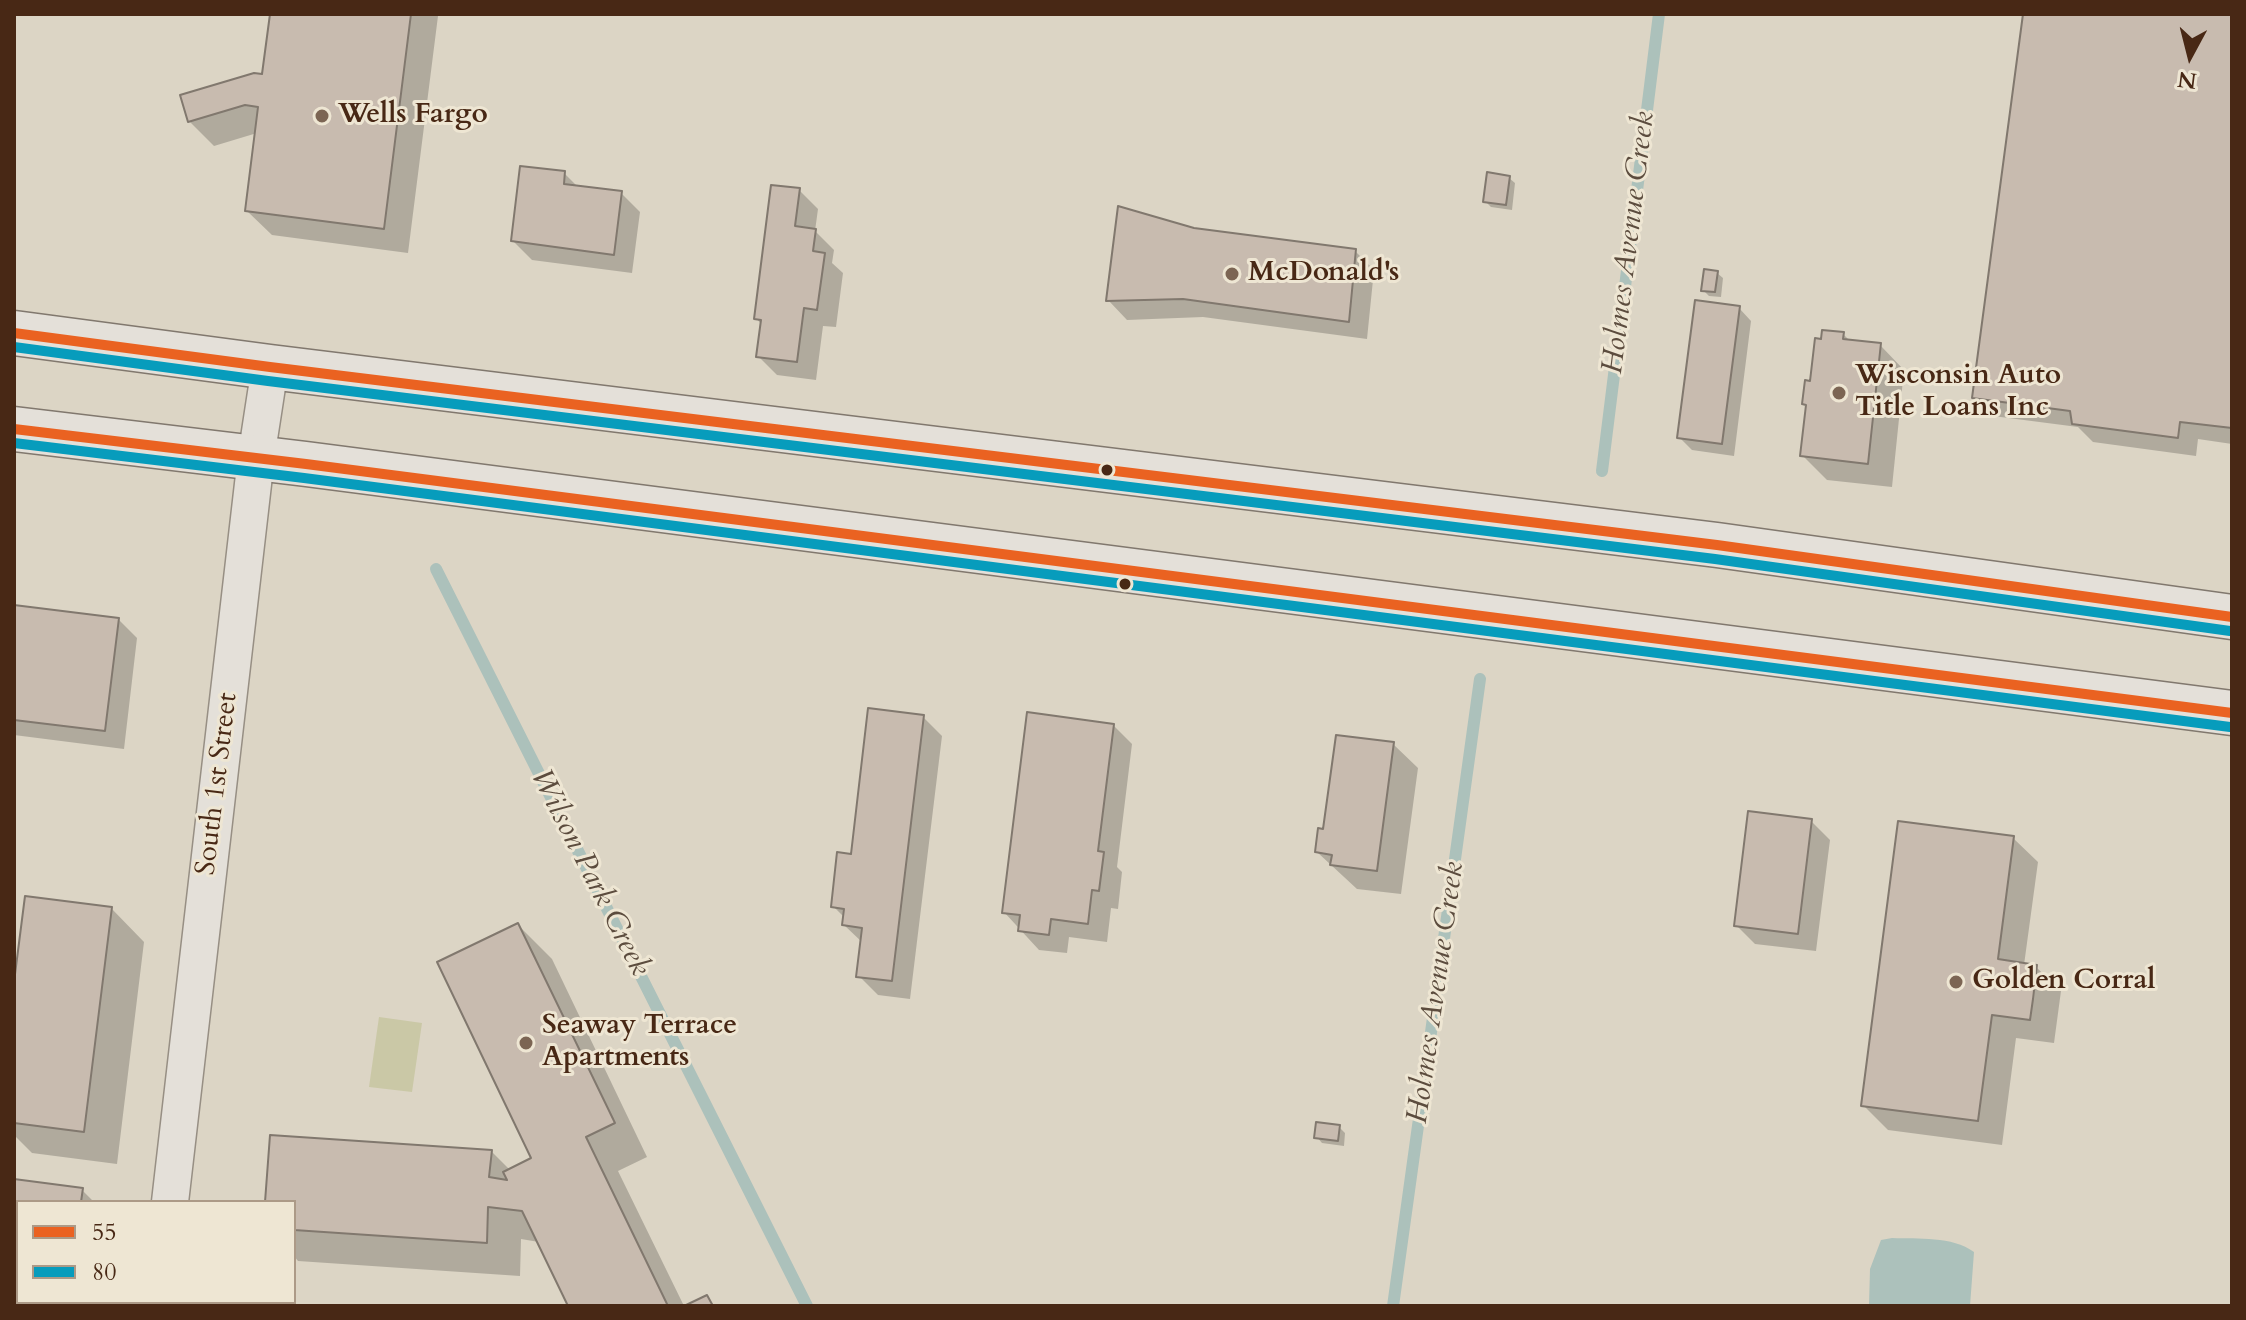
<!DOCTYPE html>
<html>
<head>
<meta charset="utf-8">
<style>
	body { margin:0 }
	#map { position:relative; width:2246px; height:1320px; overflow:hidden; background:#dcd5c5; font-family:Cardo,serif }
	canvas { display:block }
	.frame { position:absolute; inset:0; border:16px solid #482815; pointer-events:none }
	.legend { position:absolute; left:16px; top:1200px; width:280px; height:104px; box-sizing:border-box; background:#eee6d3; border:2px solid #ac9a87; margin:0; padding:10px 14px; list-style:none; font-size:24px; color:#482815 }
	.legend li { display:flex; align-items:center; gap:16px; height:40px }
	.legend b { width:40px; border:2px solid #ac9a87 }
	.north { position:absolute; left:2150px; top:16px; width:80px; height:80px; -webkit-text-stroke:6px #eee6d3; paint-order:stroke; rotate:187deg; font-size:22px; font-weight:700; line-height:32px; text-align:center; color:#482815 }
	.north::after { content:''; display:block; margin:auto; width:28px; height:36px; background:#482815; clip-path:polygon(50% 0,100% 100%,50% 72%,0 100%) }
</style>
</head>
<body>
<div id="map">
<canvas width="2246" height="1320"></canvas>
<div class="frame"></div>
<ul class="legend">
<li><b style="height:10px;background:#ea6221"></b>55</li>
<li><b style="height:10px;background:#079cbc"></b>80</li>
</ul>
<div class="north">N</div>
</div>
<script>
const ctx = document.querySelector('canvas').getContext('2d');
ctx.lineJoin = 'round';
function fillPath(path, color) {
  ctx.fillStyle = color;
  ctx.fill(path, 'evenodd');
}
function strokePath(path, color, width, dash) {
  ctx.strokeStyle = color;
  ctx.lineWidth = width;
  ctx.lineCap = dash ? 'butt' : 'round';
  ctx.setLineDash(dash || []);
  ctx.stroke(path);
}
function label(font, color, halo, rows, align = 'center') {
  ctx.font = font + ' Cardo,serif';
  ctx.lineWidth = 6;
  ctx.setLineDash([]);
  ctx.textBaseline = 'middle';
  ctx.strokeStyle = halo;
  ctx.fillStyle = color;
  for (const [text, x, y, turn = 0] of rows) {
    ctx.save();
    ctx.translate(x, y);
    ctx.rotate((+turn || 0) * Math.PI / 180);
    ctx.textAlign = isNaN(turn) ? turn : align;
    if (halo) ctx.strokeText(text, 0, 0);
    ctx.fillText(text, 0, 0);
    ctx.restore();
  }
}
fillPath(new Path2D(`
	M379 1017 422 1023 412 1092 369 1087Z`), '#cac8a6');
fillPath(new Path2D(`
	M1892 1238C1918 1239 1952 1236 1974 1252L1970 1306H1869L1870 1269 1881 1240Z`), '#acc1bb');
fillPath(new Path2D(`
	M272 14H435L438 16 408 253 272 235 247 211 257 133 214 146 189 121 264 76Z
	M2025 14H2232V444L2198 439 2196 456 2093 442 2078 427 1993 416 1974 397Z
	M564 173 579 188 621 193 640 212 632 273 532 260 513 241Z
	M1509 178 1515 183 1512 210 1491 207 1485 201Z
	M799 190 818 209 815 231 834 250 832 263 843 273 836 327 823 326 816 380 777 375 758 356 762 325 756 318Z
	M1194 230 1355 251 1374 270 1367 339 1203 317 1127 320 1109 301Z
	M1717 273 1723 278 1721 297 1709 296 1703 290Z
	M1739 308 1751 321 1734 456 1692 450 1679 437Z
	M1843 334 1851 342 1880 345 1904 370 1892 487 1827 480 1802 455 1808 407 1804 404 1812 383Z
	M14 607 118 619 137 638 124 749 14 735Z
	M923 717 942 736 910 999 878 995 859 976 863 943 844 925 845 918 833 906 853 856Z
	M1113 725 1132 744 1117 867 1122 872 1118 909 1111 908 1107 942 1069 937 1067 953 1039 950 1004 912Z
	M1393 744 1418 768 1401 894 1357 889 1317 852 1325 831Z
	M1811 821 1830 840 1816 951 1755 944 1736 925Z
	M2013 838 2038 862 2024 965 2036 967 2061 991 2054 1043 2016 1038 2002 1145 1888 1130 1863 1105Z
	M111 908 144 942 117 1164 32 1153 14 1135V998Z
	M518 925 552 959 647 1157 618 1171 684 1306H570L539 1242 521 1239 520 1276 298 1261 294 1256V1202H267L492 1152 510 1170 534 1159Z
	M1339 1127 1345 1133 1344 1146 1322 1143 1317 1137Z
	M14 1181 82 1190 94 1202H18V1302H105V1306H14Z`), '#0003');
strokePath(new Path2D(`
	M1602 471 1659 14
	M436 569 807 1306
	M1393 1306 1480 679`), '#acc1bb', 12);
const building = new Path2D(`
	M270 14H411L384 229 245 211 258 107 245 105 188 122 180 95 254 73 262 74Z
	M2023 14H2232V428L2180 422 2178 438 2072 424 2070 411 1972 398Z
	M520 166 565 171 564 184 622 191 614 255 511 241Z
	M1487 172 1510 176 1506 205 1483 202Z
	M771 185 800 188 795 226 816 229 813 251 825 253 817 310 804 308 797 362 756 357 761 320 754 319Z
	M1118 206 1194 228 1356 249 1349 322 1183 299 1106 301Z
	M1704 269 1718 271 1715 292 1701 291Z
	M1695 300 1740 306 1722 444 1677 438Z
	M1822 330 1844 332 1843 339 1881 343 1868 464 1800 456 1806 405 1802 404 1805 380 1810 381 1815 338 1821 339Z
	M14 605 119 618 105 731 14 720Z
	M868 708 924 715 892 981 856 977 862 928 842 925 844 909 831 907 837 852 851 854Z
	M1027 712 1114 724 1098 851 1104 852 1099 891 1092 890 1088 924 1051 919 1049 935 1018 931 1020 915 1002 913Z
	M1336 735 1394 742 1377 871 1330 865 1332 855 1315 852 1318 828 1323 829Z
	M1748 811 1812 819 1798 934 1734 926Z
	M1898 821 2014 836 1998 959 2037 965 2033 999 2030 1020 1992 1015 1978 1121 1861 1106Z
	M25 896 112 907 84 1132 14 1123V982Z
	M518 923 615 1123 586 1137 668 1306H568L522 1211 488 1207 487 1243 294 1230V1202H265L270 1135 492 1150 489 1177 507 1180 503 1172 531 1158 437 962Z
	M1316 1122 1340 1125 1338 1141 1314 1138Z
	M14 1179 83 1188 81 1202H18V1302H68V1306H14Z
	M707 1295 713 1306H684Z`);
fillPath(building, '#c8bbaf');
strokePath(building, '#81786e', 2);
const street = new Path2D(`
	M170 1202 256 458 270 367
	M157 1306 158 1302`);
const secondary = new Path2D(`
	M14 333 270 367 1717 545 2232 617
	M14 429 306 464 2232 713`);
strokePath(street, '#978f84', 39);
strokePath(secondary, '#81786e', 47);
strokePath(street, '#e4e0d9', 36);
strokePath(secondary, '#e4e0d9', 44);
strokePath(new Path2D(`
	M14 333 270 367 1717 545 2232 617
	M14 429 306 464 2232 713`), '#ea6221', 10);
strokePath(new Path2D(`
	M14 347 268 381 1715 559 2230 631
	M14 443 304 478 2230 727`), '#079cbc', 10);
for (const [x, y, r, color] of [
	[322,116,8,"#7c6553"],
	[1232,274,8,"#7c6553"],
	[1839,393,8,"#7c6553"],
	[1107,470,7,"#482815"],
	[1125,584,7,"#482815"],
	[1956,982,8,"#7c6553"],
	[526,1043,8,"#7c6553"]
]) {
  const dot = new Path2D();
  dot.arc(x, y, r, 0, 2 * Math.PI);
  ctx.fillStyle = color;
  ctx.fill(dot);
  strokePath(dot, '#eee6d3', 3);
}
label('bold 28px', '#482815', '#eee6d3', [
	["Wells Fargo",338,116],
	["McDonald's",1248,274],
	["Wisconsin Auto",1855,377],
	["Title Loans Inc",1855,409],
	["Golden Corral",1972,982],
	["Seaway Terrace",542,1027],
	["Apartments",542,1059]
], 'left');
label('28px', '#482815', '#eee6d3', [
	["South 1st Street",218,784,-83]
]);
label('italic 30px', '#5c4c3e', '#eee6d3', [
	["Holmes Avenue Creek",1630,243,-83],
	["Wilson Park Creek",589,873,63],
	["Holmes Avenue Creek",1437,993,-82]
]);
</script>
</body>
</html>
